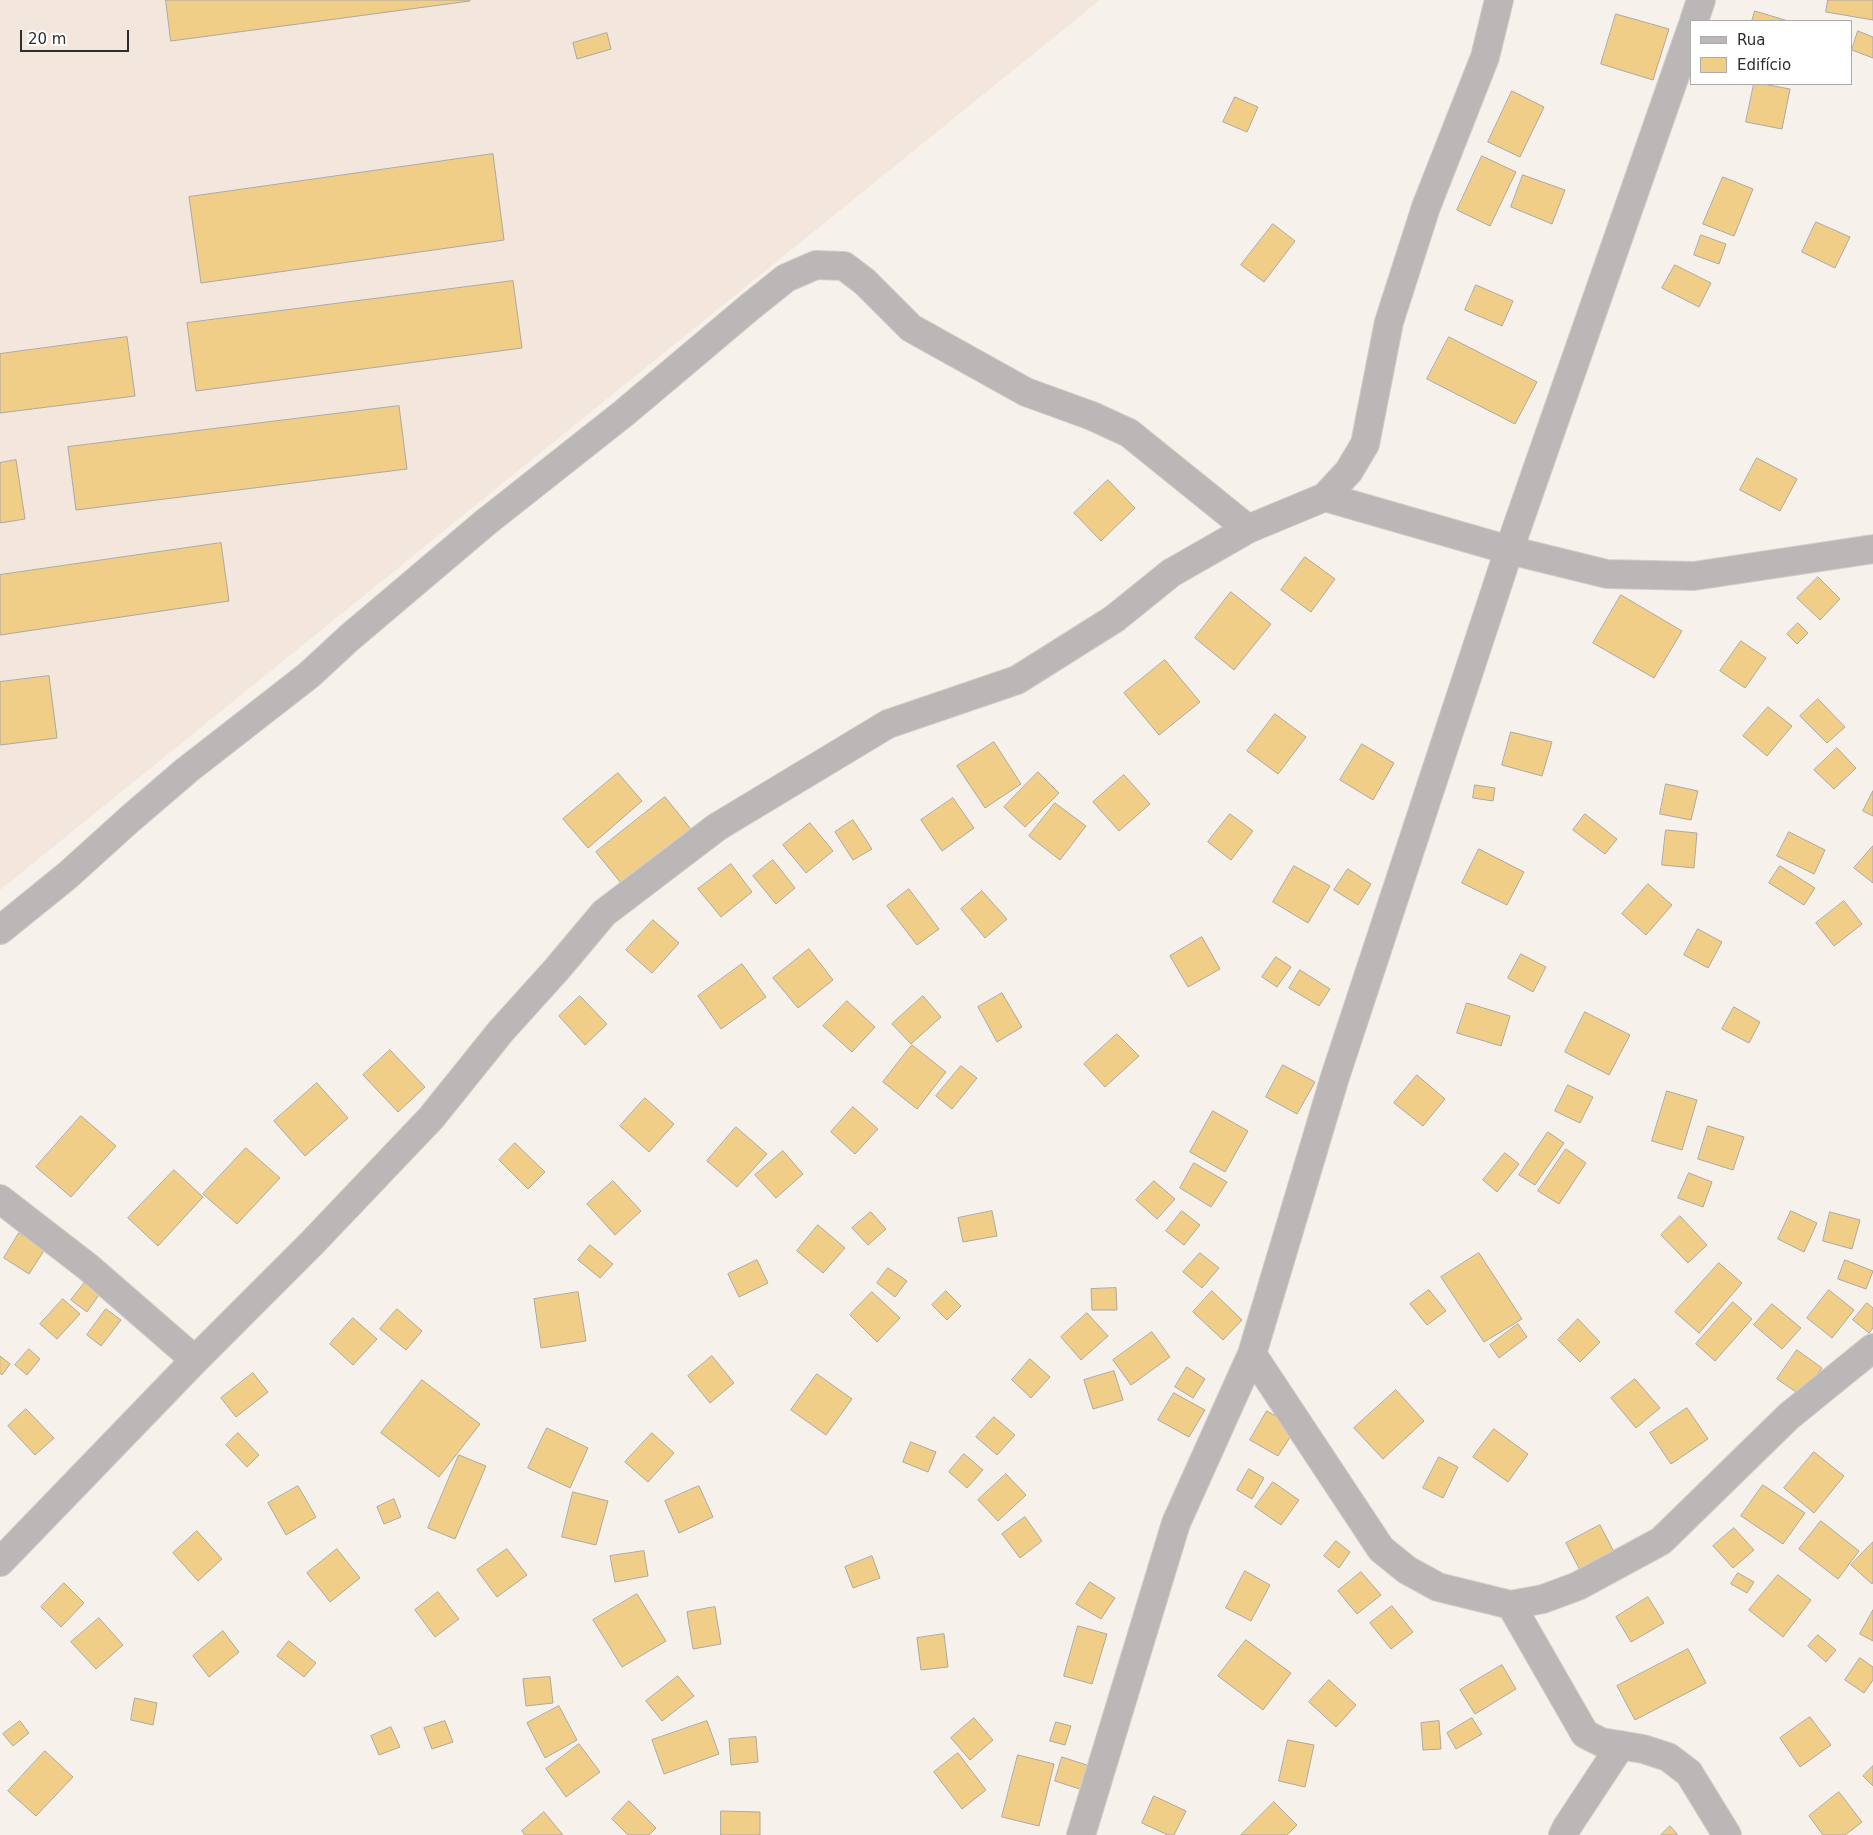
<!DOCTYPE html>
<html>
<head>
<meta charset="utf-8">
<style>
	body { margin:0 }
	#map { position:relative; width:1873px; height:1835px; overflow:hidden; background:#f7f1ec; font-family:"DejaVu Sans",sans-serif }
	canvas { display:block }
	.legend { position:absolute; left:1690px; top:20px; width:162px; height:65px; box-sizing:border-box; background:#fff; border:1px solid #acabaa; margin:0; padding:6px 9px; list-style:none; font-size:15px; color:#2f2d2b }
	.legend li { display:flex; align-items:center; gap:10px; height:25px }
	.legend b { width:25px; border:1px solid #acabaa }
	.scale { position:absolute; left:20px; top:30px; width:109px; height:22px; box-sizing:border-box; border:2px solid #2f2d2b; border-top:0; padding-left:6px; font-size:15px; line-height:18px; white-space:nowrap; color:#2f2d2b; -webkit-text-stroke:4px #fff; paint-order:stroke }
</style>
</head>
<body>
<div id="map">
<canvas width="1873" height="1835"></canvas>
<ul class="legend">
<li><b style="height:6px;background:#bab7b6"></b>Rua</li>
<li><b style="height:14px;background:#f0ce88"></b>Edifício</li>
</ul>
<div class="scale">20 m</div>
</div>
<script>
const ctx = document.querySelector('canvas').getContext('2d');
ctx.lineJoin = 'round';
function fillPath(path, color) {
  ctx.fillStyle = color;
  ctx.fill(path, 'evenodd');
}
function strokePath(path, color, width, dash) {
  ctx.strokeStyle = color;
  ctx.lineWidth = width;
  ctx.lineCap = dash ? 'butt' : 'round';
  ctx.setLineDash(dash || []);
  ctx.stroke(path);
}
fillPath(new Path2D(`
	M0 0H1100L0 890Z`), '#f3e6dc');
const building = new Path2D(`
	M166 0H470V1L171 41Z
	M1828 0H1873V20L1826 12Z
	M1755 11 1788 21H1752Z
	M1616 14 1669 29 1653 80 1601 64Z
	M1858 31 1873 37V58L1852 50Z
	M607 33 611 49 577 59 573 43Z
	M1754 84H1763L1790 89 1782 129 1746 122Z
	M1512 91 1544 107 1520 157 1488 142Z
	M1235 97 1258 107 1247 132 1223 122Z
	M493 154 504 240 201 283 189 197Z
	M1482 156 1516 172 1490 226 1457 210Z
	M1523 175 1565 190 1552 224 1511 207Z
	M1723 177 1753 189 1734 236 1703 224Z
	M1816 222 1850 237 1835 268 1802 252Z
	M1273 224 1295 241 1264 282 1241 265Z
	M1701 235 1726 244 1719 264 1694 255Z
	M1675 265 1711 283 1699 307 1662 288Z
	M513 281 522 348 196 391 187 323Z
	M1476 285 1513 301 1502 326 1465 310Z
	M127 337 135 396 0 413V354Z
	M1449 337 1537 382 1515 424 1427 379Z
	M399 406 407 469 76 510 68 447Z
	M1757 458 1797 479 1780 511 1740 490Z
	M16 460 25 519 0 523V463Z
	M1108 480 1135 508 1101 541 1074 513Z
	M221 543 229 601 0 635V575Z
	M1305 557 1335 579 1311 612 1281 590Z
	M1818 577 1840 599 1820 620 1797 598Z
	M1231 592 1271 624 1234 670 1195 638Z
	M1621 595 1682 631 1654 678 1593 643Z
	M1798 623 1808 633 1797 644 1787 634Z
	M1741 641 1766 658 1745 688 1720 671Z
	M1165 660 1200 702 1159 735 1124 693Z
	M49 676 57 738 0 745V682Z
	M1818 699 1845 727 1827 743 1800 716Z
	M1768 707 1792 726 1767 756 1743 736Z
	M1275 714 1306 737 1278 774 1247 751Z
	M1511 732 1552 742 1542 776 1502 765Z
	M994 742 1021 784 985 808 957 766Z
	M1362 744 1394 763 1373 800 1340 780Z
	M1837 748 1856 768 1834 789 1814 770Z
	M1038 772 1059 793 1025 827 1004 807Z
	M618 773 642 801 588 848 563 819Z
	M1124 775 1150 804 1119 831 1093 802Z
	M1666 784 1698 791 1691 820 1660 814Z
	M1475 785 1495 788 1493 801 1473 798Z
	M1873 791V816L1863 811Z
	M665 797 694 833 625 888 596 852Z
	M953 798 974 828 942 851 921 820Z
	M1055 803 1086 826 1060 860 1029 836Z
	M1230 814 1253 831 1231 860 1208 842Z
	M1585 814 1617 839 1605 854 1573 830Z
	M853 820 872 849 853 860 835 832Z
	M810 823 833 851 806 873 783 845Z
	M1666 830 1697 833 1694 868 1662 865Z
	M1789 832 1825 850 1814 874 1777 856Z
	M1873 846V883L1854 868Z
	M1479 849 1524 872 1507 905 1462 883Z
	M773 860 795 888 776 904 753 876Z
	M731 864 752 892 721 917 698 889Z
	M1294 866 1330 886 1308 923 1273 902Z
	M1780 866 1815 888 1804 905 1769 883Z
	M1348 869 1371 884 1358 905 1334 890Z
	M1648 884 1672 905 1646 935 1622 914Z
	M909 889 939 929 917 945 887 906Z
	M982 891 1007 919 985 938 961 909Z
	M1844 901 1862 924 1834 946 1816 923Z
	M653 920 679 943 652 973 626 950Z
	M1698 929 1722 942 1708 968 1684 955Z
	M1202 937 1220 969 1188 987 1170 956Z
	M809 949 833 980 798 1008 773 978Z
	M1521 954 1546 967 1533 992 1508 978Z
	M1276 957 1291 967 1277 987 1262 977Z
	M742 964 766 997 721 1029 698 996Z
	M1300 970 1330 989 1319 1006 1289 988Z
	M1002 993 1022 1027 997 1042 978 1007Z
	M580 996 607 1024 585 1045 559 1016Z
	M923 996 941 1017 911 1044 892 1024Z
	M847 1001 875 1027 852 1052 823 1026Z
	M1467 1003 1510 1016 1501 1046 1457 1033Z
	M1734 1007 1760 1022 1749 1043 1722 1029Z
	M1585 1012 1630 1035 1609 1075 1565 1052Z
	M1117 1034 1139 1056 1105 1087 1084 1064Z
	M912 1045 946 1072 917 1109 883 1082Z
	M390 1050 425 1087 398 1112 363 1075Z
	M1283 1065 1315 1082 1297 1114 1266 1097Z
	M961 1066 977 1078 952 1109 936 1096Z
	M1417 1075 1445 1099 1423 1126 1394 1103Z
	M317 1083 348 1118 305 1156 274 1121Z
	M1568 1085 1593 1097 1580 1123 1555 1111Z
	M1667 1091 1697 1100 1682 1150 1652 1141Z
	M645 1098 674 1124 649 1152 620 1126Z
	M853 1107 878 1129 855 1154 831 1132Z
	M1213 1111 1248 1131 1225 1172 1190 1152Z
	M81 1116 116 1146 71 1197 36 1167Z
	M1708 1126 1744 1137 1733 1170 1698 1159Z
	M736 1127 767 1154 737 1187 707 1161Z
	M1548 1132 1564 1143 1535 1185 1519 1175Z
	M515 1143 545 1172 528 1189 499 1160Z
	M246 1148 280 1178 237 1224 203 1194Z
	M1566 1149 1586 1163 1559 1204 1538 1191Z
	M783 1151 803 1174 776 1198 755 1175Z
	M1505 1153 1519 1164 1497 1192 1483 1180Z
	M1194 1163 1227 1182 1211 1207 1180 1188Z
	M174 1170 203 1197 158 1246 128 1218Z
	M1689 1173 1712 1182 1703 1207 1678 1198Z
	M613 1181 641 1211 615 1235 587 1204Z
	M1154 1181 1175 1199 1157 1219 1136 1200Z
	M992 1211 997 1236 963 1242 958 1218Z
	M1182 1211 1200 1225 1184 1245 1166 1231Z
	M1791 1211 1817 1223 1804 1252 1778 1239Z
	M871 1212 886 1229 868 1245 852 1228Z
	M1830 1212 1860 1220 1852 1249 1823 1241Z
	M1680 1216 1707 1245 1688 1263 1661 1235Z
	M818 1225 845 1248 823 1273 797 1251Z
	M19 1233 45 1249 29 1274 4 1258Z
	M590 1245 613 1264 600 1278 578 1260Z
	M1200 1253 1219 1268 1202 1288 1183 1272Z
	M1479 1253 1522 1319 1484 1342 1441 1277Z
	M757 1260 768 1283 739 1297 728 1274Z
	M1845 1260 1873 1271 1866 1289 1838 1279Z
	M1719 1263 1742 1283 1699 1333 1675 1312Z
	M888 1268 907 1281 895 1297 877 1283Z
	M86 1281 101 1292 87 1312 71 1300Z
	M1116 1288 1117 1310H1092L1091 1289Z
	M1429 1290 1446 1311 1427 1325 1410 1304Z
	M1829 1290 1854 1310 1832 1338 1807 1318Z
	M946 1291 961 1306 947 1320 932 1305Z
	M1212 1291 1242 1320 1223 1340 1193 1312Z
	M578 1292 586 1341 541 1348 534 1299Z
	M872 1292 900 1318 877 1342 850 1315Z
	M63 1299 80 1314 57 1339 40 1324Z
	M1733 1302 1752 1319 1715 1361 1696 1344Z
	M1867 1303 1873 1308V1328L1869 1333 1853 1320Z
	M1772 1304 1801 1328 1782 1349 1754 1325Z
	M106 1309 121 1320 101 1346 87 1335Z
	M397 1309 422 1331 406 1350 380 1329Z
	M1087 1313 1108 1336 1081 1360 1061 1337Z
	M353 1318 377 1339 353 1365 330 1344Z
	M1578 1319 1600 1342 1580 1362 1558 1340Z
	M1518 1324 1527 1337 1499 1358 1490 1345Z
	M1152 1332 1170 1357 1131 1385 1113 1360Z
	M29 1349 40 1359 27 1375 15 1365Z
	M1797 1350 1822 1368 1802 1396 1777 1379Z
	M0 1356 10 1364 2 1375 0 1373Z
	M712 1356 734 1383 710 1403 688 1376Z
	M1030 1359 1050 1377 1031 1398 1012 1380Z
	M1187 1367 1205 1379 1193 1398 1175 1387Z
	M1114 1371 1123 1400 1093 1409 1084 1380Z
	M253 1373 268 1392 236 1417 221 1398Z
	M817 1374 852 1399 826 1435 791 1410Z
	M1635 1379 1660 1408 1636 1428 1611 1398Z
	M422 1380 480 1424 439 1477 381 1433Z
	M1396 1390 1424 1421 1383 1459 1354 1428Z
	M1174 1393 1205 1410 1189 1437 1158 1420Z
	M1687 1408 1708 1439 1671 1464 1650 1433Z
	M26 1409 54 1438 35 1455 8 1426Z
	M1267 1411 1296 1428 1278 1456 1250 1440Z
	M994 1417 1015 1435 997 1455 976 1437Z
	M547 1428 588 1448 570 1488 528 1468Z
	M1494 1429 1528 1454 1508 1482 1473 1457Z
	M238 1433 259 1455 247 1467 226 1445Z
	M652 1433 674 1453 648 1482 625 1462Z
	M911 1442 936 1452 928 1472 903 1462Z
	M1814 1452 1844 1476 1814 1513 1784 1488Z
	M964 1454 983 1470 967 1488 949 1472Z
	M459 1455 486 1466 455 1539 428 1528Z
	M1439 1457 1458 1467 1443 1498 1423 1488Z
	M1249 1469 1264 1478 1252 1499 1237 1490Z
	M1006 1474 1026 1495 998 1521 978 1500Z
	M1273 1482 1299 1500 1281 1525 1255 1507Z
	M1763 1485 1805 1513 1783 1544 1741 1516Z
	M298 1486 316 1517 286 1535 268 1503Z
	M699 1486 713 1517 679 1533 665 1501Z
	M573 1492 608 1501 596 1545 562 1537Z
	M394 1499 401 1517 384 1524 377 1507Z
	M1025 1517 1042 1541 1020 1558 1002 1534Z
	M1821 1521 1859 1551 1838 1579 1799 1549Z
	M1600 1525 1615 1554 1581 1572 1566 1543Z
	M1734 1528 1754 1550 1733 1568 1713 1546Z
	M197 1531 222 1559 198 1581 173 1553Z
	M1336 1541 1350 1552 1339 1568 1324 1556Z
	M1873 1542V1582L1872 1584 1851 1565Z
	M337 1549 360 1578 330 1602 307 1573Z
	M507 1549 527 1575 497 1597 477 1570Z
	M644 1551 648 1576 615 1582 610 1556Z
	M872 1556 880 1578 853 1588 845 1567Z
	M1245 1571 1270 1585 1251 1621 1226 1608Z
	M1361 1572 1381 1595 1357 1614 1338 1591Z
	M1738 1573 1754 1582 1747 1593 1731 1584Z
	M1778 1575 1811 1600 1783 1637 1749 1610Z
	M1090 1582 1115 1598 1101 1619 1076 1604Z
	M64 1583 84 1603 61 1627 41 1607Z
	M438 1592 459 1619 435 1637 415 1610Z
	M637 1594 666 1641 622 1667 593 1620Z
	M1648 1597 1664 1623 1631 1642 1616 1617Z
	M1392 1606 1413 1632 1391 1649 1370 1623Z
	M715 1607 721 1644 693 1649 687 1612Z
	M1873 1610V1641L1860 1634Z
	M99 1618 123 1645 96 1669 71 1642Z
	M1078 1626 1107 1634 1092 1684 1064 1676Z
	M223 1631 239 1652 209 1677 193 1656Z
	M944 1634 948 1667 921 1670 917 1638Z
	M1818 1635 1836 1650 1826 1662 1808 1646Z
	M1246 1640 1291 1673 1263 1710 1218 1676Z
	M289 1641 316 1663 304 1677 277 1656Z
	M1688 1649 1706 1683 1635 1720 1617 1686Z
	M1860 1658 1873 1667V1680L1864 1693 1845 1680Z
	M1502 1665 1516 1689 1475 1714 1460 1690Z
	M678 1676 694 1696 662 1721 646 1701Z
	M550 1677 553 1703 526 1706 523 1679Z
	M1329 1680 1356 1705 1336 1727 1309 1702Z
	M135 1698 157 1703 153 1725 131 1720Z
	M559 1706 577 1740 545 1758 527 1723Z
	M1810 1717 1831 1745 1800 1767 1780 1738Z
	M974 1718 993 1740 970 1760 951 1738Z
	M1472 1718 1482 1734 1456 1749 1447 1733Z
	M20 1721 29 1733 13 1746 3 1734Z
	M445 1721 453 1742 432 1749 424 1728Z
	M707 1721 719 1754 664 1774 652 1740Z
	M1439 1721 1441 1749 1423 1750 1421 1723Z
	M1056 1722 1071 1726 1065 1745 1050 1741Z
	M391 1727 400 1747 379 1755 371 1736Z
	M756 1737 758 1762 731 1765 729 1739Z
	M1288 1740 1314 1745 1305 1787 1279 1781Z
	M579 1744 600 1772 566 1797 546 1769Z
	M45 1751 73 1777 36 1816 8 1791Z
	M958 1753 986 1790 962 1809 934 1772Z
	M1018 1755 1054 1764 1039 1826 1002 1817Z
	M1062 1757 1096 1768 1089 1792 1055 1781Z
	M1873 1766V1786L1863 1776Z
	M1839 1792 1862 1822 1845 1835H1823L1809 1816Z
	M1154 1796 1186 1811 1174 1835H1168L1142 1823Z
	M629 1801 656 1828 649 1835H628L612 1819Z
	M1274 1802 1297 1825 1287 1835H1241Z
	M721 1811 760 1812V1835H721Z
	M544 1812 563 1835H525L522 1831Z
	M1670 1826 1678 1835H1661Z`);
fillPath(building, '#f0ce88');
strokePath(building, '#aca8a2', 1);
const minor = new Path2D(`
	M1694 21 1701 0
	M1325 497 1509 550 1607 574 1694 576 1873 549
	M0 930 68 875 131 818 187 770 309 675 349 638 486 522 624 413 751 306 786 278 816 265 844 266 865 282 911 328 1026 392 1092 416 1129 433 1248 529
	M0 1199 88 1267 195 1360
	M1252 1354 1381 1549 1407 1570 1438 1587 1511 1605 1543 1599 1578 1586 1661 1541 1789 1416 1873 1348
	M0 1562 195 1360 312 1243 431 1118 501 1031 557 969 604 913 717 827 888 724 1017 680 1114 619 1171 573 1248 529 1325 497 1349 471 1365 444 1389 322 1426 207 1485 57 1499 0
	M1511 1605 1585 1734 1601 1742 1643 1749 1668 1757 1689 1773 1727 1835
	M1081 1835 1176 1523 1252 1354 1335 1077 1509 550 1692 27
	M1563 1835 1567 1827 1621 1745`);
strokePath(minor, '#d3cec9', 30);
strokePath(minor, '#bab7b6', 28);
</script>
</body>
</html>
